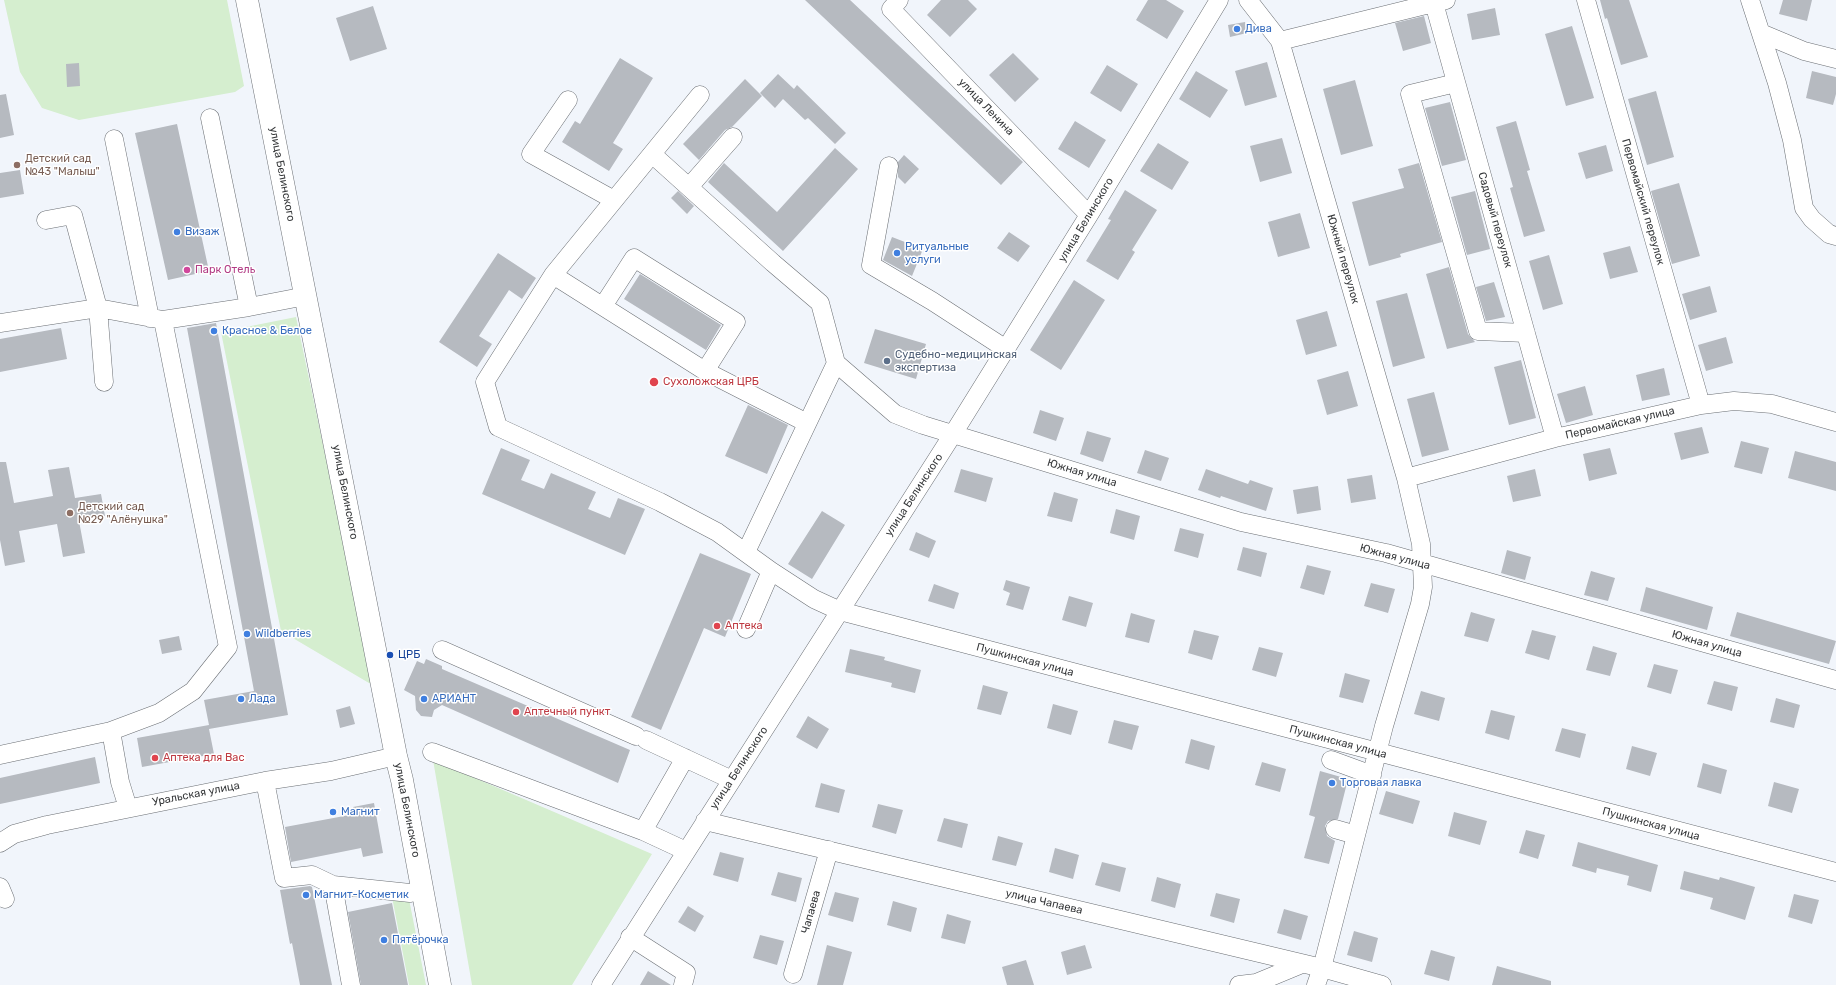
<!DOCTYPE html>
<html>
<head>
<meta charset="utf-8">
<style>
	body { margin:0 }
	canvas { display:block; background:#f1f5fb }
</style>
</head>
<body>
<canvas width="1836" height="985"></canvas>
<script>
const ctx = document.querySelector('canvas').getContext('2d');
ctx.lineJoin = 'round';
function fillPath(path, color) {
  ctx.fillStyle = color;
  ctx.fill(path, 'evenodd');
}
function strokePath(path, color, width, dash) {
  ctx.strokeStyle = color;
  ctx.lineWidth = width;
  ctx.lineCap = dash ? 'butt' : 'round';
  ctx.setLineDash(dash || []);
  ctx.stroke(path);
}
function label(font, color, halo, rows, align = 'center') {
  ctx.font = font + ' Rubik,sans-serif';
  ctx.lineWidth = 3;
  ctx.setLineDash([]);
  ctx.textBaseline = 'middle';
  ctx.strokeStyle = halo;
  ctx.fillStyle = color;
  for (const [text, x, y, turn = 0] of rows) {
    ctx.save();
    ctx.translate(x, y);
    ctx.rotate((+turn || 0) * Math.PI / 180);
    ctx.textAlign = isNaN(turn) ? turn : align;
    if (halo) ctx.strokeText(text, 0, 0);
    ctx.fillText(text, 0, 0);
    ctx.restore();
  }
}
fillPath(new Path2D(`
	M4 0H227L244 86 235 92 79 120 42 108 20 72Z
	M296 317 374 686 281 631 221 332Z
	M433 760 652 854 572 985H472Z
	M408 894 426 985H409L392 897Z`), '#d5eecf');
fillPath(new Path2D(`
	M805 0H850L1023 162 1001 185Z
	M941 0H968L977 9 950 37 927 15Z
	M1148 0H1166L1184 11 1167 39 1136 20Z
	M1600 0H1629L1648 57 1621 65 1607 18 1605 19Z
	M1783 0H1812L1807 21 1779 14Z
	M373 6 387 49 350 61 336 18Z
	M1495 8 1500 35 1472 40 1467 14Z
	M1424 16 1431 43 1403 51 1395 23Z
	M1245 22 1247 33 1230 37 1228 25Z
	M1572 26 1594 98 1566 106 1545 34Z
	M1013 53 1039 79 1015 102 989 75Z
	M620 58 653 78 613 143 623 149 609 171 562 142 575 121 580 124Z
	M1267 62 1277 97 1245 106 1235 71Z
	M79 63 80 86 67 87 66 64Z
	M1107 65 1138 84 1121 112 1090 93Z
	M1196 71 1228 90 1210 118 1179 99Z
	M1812 71 1836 77V94L1833 105 1806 98Z
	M778 74 794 89 797 85 846 133 835 144 808 118 805 120 783 99 775 108 760 93Z
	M745 79 762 96 732 127 725 130 699 160 683 144Z
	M1355 80 1373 146 1341 155 1323 89Z
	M1656 91 1674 157 1647 165 1628 99Z
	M6 94 14 135 0 138V95Z
	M1450 102 1466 160 1442 166 1425 108Z
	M1075 121 1106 140 1089 168 1058 149Z
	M1516 121 1530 170 1527 171 1545 231 1524 237 1510 188 1513 187 1496 127Z
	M177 124 209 271 168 280 135 133Z
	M1282 138 1292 173 1260 182 1250 146Z
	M1158 143 1189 162 1172 190 1140 171Z
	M1606 145 1613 171 1586 179 1578 153Z
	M835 148 858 169 783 251 708 182 724 163 777 212Z
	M904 155 919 169 905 184 898 177V162Z
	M1419 163 1442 242 1400 254 1401 257 1369 266 1352 202 1404 188 1398 169Z
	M20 170 24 194 0 198V173Z
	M1679 183 1700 256 1672 264 1651 191Z
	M1125 190 1157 210 1132 250 1135 252 1118 280 1086 261 1111 220 1108 219Z
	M678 191 694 206 687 214 671 198Z
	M1475 191 1490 249 1467 255 1451 197Z
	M1300 213 1310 248 1278 257 1268 222Z
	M1009 232 1030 246 1018 262 997 248Z
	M892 237 923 249 912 276 883 260Z
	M1630 246 1638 272 1610 279 1603 253Z
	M498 253 536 278 522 299 509 290 479 336 492 344 477 367 439 342Z
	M1549 255 1563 304 1543 310 1529 261Z
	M1449 267 1468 334 1475 342 1447 349 1426 274Z
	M640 274 721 325 706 350 624 299Z
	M1074 280 1105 300 1061 370 1030 350Z
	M1494 282 1505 317 1486 321 1476 287Z
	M1710 286 1717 312 1690 320 1682 294Z
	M1407 293 1425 358 1393 367 1376 301Z
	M1327 311 1337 346 1306 355 1296 320Z
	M216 323 288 715 209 729 214 754 142 767 137 738 209 725 204 700 254 691 187 328Z
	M61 328 67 359 0 372V339Z
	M875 329 926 344 916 379 864 363Z
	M1726 337 1733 363 1706 371 1698 345Z
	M1521 360 1536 418 1509 425 1494 367Z
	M1664 368 1670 395 1642 401 1636 375Z
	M1348 371 1358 406 1327 415 1317 380Z
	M1585 386 1593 415 1566 423 1557 394Z
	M1434 392 1449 450 1422 457 1407 399Z
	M748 405 788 425 767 474 725 456Z
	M1040 410 1064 418 1056 441 1033 433Z
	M1702 427 1709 453 1681 460 1674 433Z
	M1087 431 1111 438 1103 462 1080 454Z
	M1741 441 1769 448 1762 474 1734 467Z
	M501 448 530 460 521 480 544 489 551 473 596 492 588 509 610 518 618 498 645 509 625 555 482 494Z
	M1610 448 1617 474 1589 481 1583 454Z
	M1145 450 1169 458 1161 481 1137 473Z
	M1795 451 1836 462V491L1788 478Z
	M0 462H6L14 503 53 496 48 470 69 467 75 498 101 494 105 516 79 521 85 553 63 557 57 524 19 531 25 562 5 566 0 540Z
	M961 469 993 478 986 502 954 492Z
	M1206 469 1248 484 1250 480 1273 488 1266 511 1221 496 1220 498 1198 490Z
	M1535 469 1541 496 1513 502 1507 476Z
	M1372 475 1376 499 1351 503 1347 479Z
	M1318 486 1321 510 1297 514 1293 490Z
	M1054 492 1078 499 1072 522 1047 516Z
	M1116 509 1140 516 1134 540 1110 533Z
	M822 511 845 525 812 579 788 564Z
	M1180 528 1204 534 1198 558 1174 551Z
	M916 532 936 541 929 558 909 550Z
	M1243 547 1267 553 1261 577 1237 570Z
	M1507 550 1531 557 1525 580 1501 573Z
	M700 553 751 574 725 637 704 628 661 730 631 717Z
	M1307 565 1331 571 1324 595 1300 588Z
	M1591 571 1615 578 1608 601 1584 595Z
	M1006 580 1030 587 1023 610 1006 605 1010 593 1003 590Z
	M1371 583 1395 589 1388 613 1364 606Z
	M934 584 959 593 954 609 928 601Z
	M1646 587 1713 607 1707 630 1640 611Z
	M1069 596 1093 603 1086 627 1062 620Z
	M1471 612 1495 619 1488 642 1464 636Z
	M1737 612 1836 641 1829 664 1730 636Z
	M1131 613 1155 620 1149 643 1125 637Z
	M1194 630 1219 636 1212 660 1188 653Z
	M1532 630 1556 636 1549 660 1525 653Z
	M179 636 182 650 162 654 159 640Z
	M1593 646 1617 653 1610 676 1586 670Z
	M1259 647 1283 653 1276 677 1252 670Z
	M850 649 885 657 884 660 921 670 915 693 891 687 892 683 845 672Z
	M426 659 442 666V669L630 750 618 783 442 705 434 710 432 717 421 716 416 710 415 696 404 690 417 661 424 664Z
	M1654 664 1678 670 1671 694 1647 687Z
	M1345 673 1370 680 1363 703 1339 697Z
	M1714 681 1738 687 1732 711 1707 704Z
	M983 685 1008 692 1001 715 977 709Z
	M1421 691 1445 698 1439 721 1414 714Z
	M1776 698 1800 705 1794 728 1770 722Z
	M1053 704 1078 711 1071 735 1047 728Z
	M350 706 355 724 340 728 336 710Z
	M1491 710 1515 716 1509 740 1485 733Z
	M808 716 829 729 817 749 796 737Z
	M1114 720 1139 726 1132 750 1108 743Z
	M1562 728 1586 734 1580 758 1555 751Z
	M1191 739 1215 746 1209 770 1185 763Z
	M1632 746 1657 753 1650 776 1626 769Z
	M95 757 100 783 0 804V778Z
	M1262 762 1286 769 1280 792 1255 785Z
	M1703 763 1727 770 1721 794 1697 787Z
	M1320 771 1348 779 1338 819 1328 821 1325 826 1327 836 1335 841 1329 864 1304 858 1315 817 1309 815Z
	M1774 782 1799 789 1792 813 1768 806Z
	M821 783 845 790 839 813 815 807Z
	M1386 791 1420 801 1413 824 1379 814Z
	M374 803 383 853 363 857 361 848 291 862 285 827 355 814 353 807Z
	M878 804 903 810 896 834 872 827Z
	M1454 812 1487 821 1480 845 1448 836Z
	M944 818 968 824 962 848 937 841Z
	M1526 830 1545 835 1538 859 1519 853Z
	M998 836 1023 843 1016 866 992 860Z
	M1578 842 1658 865 1651 892 1627 885 1629 876 1597 868 1596 873 1572 866Z
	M1055 848 1079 855 1073 879 1049 872Z
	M720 852 744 858 738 882 713 875Z
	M1102 862 1126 868 1120 892 1095 885Z
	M1684 871 1719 880 1720 877 1755 887 1745 920 1710 909 1713 898 1680 889Z
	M778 872 802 878 796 902 771 895Z
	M1157 877 1181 884 1175 908 1151 901Z
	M310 886 312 887 332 985H300L292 943 290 944 280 890Z
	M835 892 859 898 853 922 828 915Z
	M1216 893 1240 899 1234 923 1210 916Z
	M1794 894 1819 900 1812 924 1788 917Z
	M893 901 917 908 911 932 887 925Z
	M392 903 408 985H361L348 912Z
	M688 906 704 916 695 932 678 922Z
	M1284 909 1308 916 1301 940 1277 933Z
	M947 914 971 921 965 944 941 938Z
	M1354 931 1378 938 1372 962 1347 955Z
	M760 935 784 941 777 965 753 958Z
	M827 945 852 952 843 985H817Z
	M1085 945 1092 968 1067 975 1061 952Z
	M1431 950 1455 957 1449 981 1424 974Z
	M1026 960 1034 985H1007L1002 967Z
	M1497 966 1551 981V985H1492Z
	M648 971 671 985H640Z`), '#b6bac0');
const minor = new Path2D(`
	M899 0 891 9 1089 215
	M1248 0 1280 41 1406 478 1421 544 1423 587 1420 604 1384 726 1322 968 1316 985
	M1586 0 1701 405
	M1750 0 1777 83 1792 140 1804 208 1812 219 1829 234 1836 236
	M1434 3 1555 438
	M1761 33 1804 51 1836 59
	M1280 41 1446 0
	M1456 83 1410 94 1478 331 1526 333
	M700 95 553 275 485 382 498 427 660 502 717 532 771 571 814 599 840 611 1836 872
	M568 100 531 154 614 200
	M210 118 249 307
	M114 139 150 318
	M652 154 773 263 820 303 836 363 895 414 923 425 1241 522 1386 553 1836 680
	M889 166 871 265 932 301 1006 349
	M689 187 733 137
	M46 220 73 215 98 308 104 382
	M553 275 705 371 807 423
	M603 306 634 258 736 322 705 371
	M0 323 98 308 163 320 249 307 306 296
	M1406 478 1555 438 1701 405 1734 401 1772 404 1836 422
	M746 552 836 363
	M746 629 771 571
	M442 650 636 736
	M111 731 120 782 128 808
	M646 740 732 780
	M432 752 643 831
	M0 755 111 731 159 713 193 691 228 647 163 320
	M685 758 643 831 686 851
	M1331 760 1372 775
	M265 781 284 878 312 875 333 885 410 893 422 890
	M705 821 1322 968 1382 985
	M1335 829 1356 835
	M0 843 14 834 47 825 265 781 331 771 396 756
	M333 885 351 985
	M0 887 5 899
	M630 937 686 973 683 985
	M793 974 829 850
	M601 985 953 434 1089 215 1219 0
	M1239 985 1256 983 1302 964`);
const major = new Path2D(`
	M247 0 396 756 402 780 440 985`);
strokePath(minor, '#6b6f74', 19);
strokePath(major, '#6b6f74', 23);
strokePath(minor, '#fff', 18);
strokePath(major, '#fff', 22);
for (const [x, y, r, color] of [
	[1237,29,4,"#3f7fe0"],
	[17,165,4,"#8d6e63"],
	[177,232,4,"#3f7fe0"],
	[897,253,4,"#3f7fe0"],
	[187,270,4,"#d1479c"],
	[214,331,4,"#3f7fe0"],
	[887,361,4,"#5c6f8a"],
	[654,382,5,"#e0444e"],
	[70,513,4,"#8d6e63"],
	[717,626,4,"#e0444e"],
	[247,634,4,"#3f7fe0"],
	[390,655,4,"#1a4fb4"],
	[241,699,4,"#3f7fe0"],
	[424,699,4,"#3f7fe0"],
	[516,712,4,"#e0444e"],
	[155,758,4,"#e0444e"],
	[1332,783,4,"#3f7fe0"],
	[333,812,4,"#3f7fe0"],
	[306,895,4,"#3f7fe0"],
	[384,940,4,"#3f7fe0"]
]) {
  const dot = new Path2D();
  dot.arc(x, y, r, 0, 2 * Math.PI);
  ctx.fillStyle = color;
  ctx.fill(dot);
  strokePath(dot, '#fff', 1.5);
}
label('11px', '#366cbe', '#fff', [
	["Дива",1245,29],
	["Визаж",185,232],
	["Ритуальные",905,247],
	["услуги",905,260],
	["Красное & Белое",222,331],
	["Wildberries",255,634],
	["Лада",249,699],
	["АРИАНТ",432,699],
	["Торговая лавка",1340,783],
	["Магнит",341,812],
	["Магнит-Косметик",314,895],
	["Пятёрочка",392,940]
], 'left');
label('11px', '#383a3c', '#fff', [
	["улица Ленина",986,107,46],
	["улица Белинского",282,174,79],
	["Первомайский переулок",1643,202,74],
	["улица Белинского",1086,220,-59],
	["Садовый переулок",1495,220,74],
	["Южный переулок",1343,259,74],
	["Первомайская улица",1620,423,-13],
	["Южная улица",1082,473,17],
	["улица Белинского",345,492,79],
	["улица Белинского",914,495,-57],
	["Южная улица",1395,557,15],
	["Южная улица",1707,644,16],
	["Пушкинская улица",1025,660,15],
	["Пушкинская улица",1338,742,15],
	["улица Белинского",739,768,-57],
	["Уральская улица",196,794,-11],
	["улица Белинского",407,810,79],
	["Пушкинская улица",1651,824,15],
	["улица Чапаева",1044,902,13],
	["Чапаева",811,912,-74]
]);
label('11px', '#785e54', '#fff', [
	["Детский сад",25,159],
	["№43 \"Малыш\"",25,172],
	["Детский сад",78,507],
	["№29 \"Алёнушка\"",78,520]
], 'left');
label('11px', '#b23c85', '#fff', [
	["Парк Отель",195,270]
], 'left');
label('11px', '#4e5e75', '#fff', [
	["Судебно-медицинская",895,355],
	["экспертиза",895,368]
], 'left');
label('11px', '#be3a42', '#fff', [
	["Сухоложская ЦРБ",663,382],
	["Аптека",725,626],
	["Аптечный пункт",524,712],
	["Аптека для Вас",163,758]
], 'left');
label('11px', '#164399', '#fff', [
	["ЦРБ",398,655]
], 'left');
</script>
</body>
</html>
